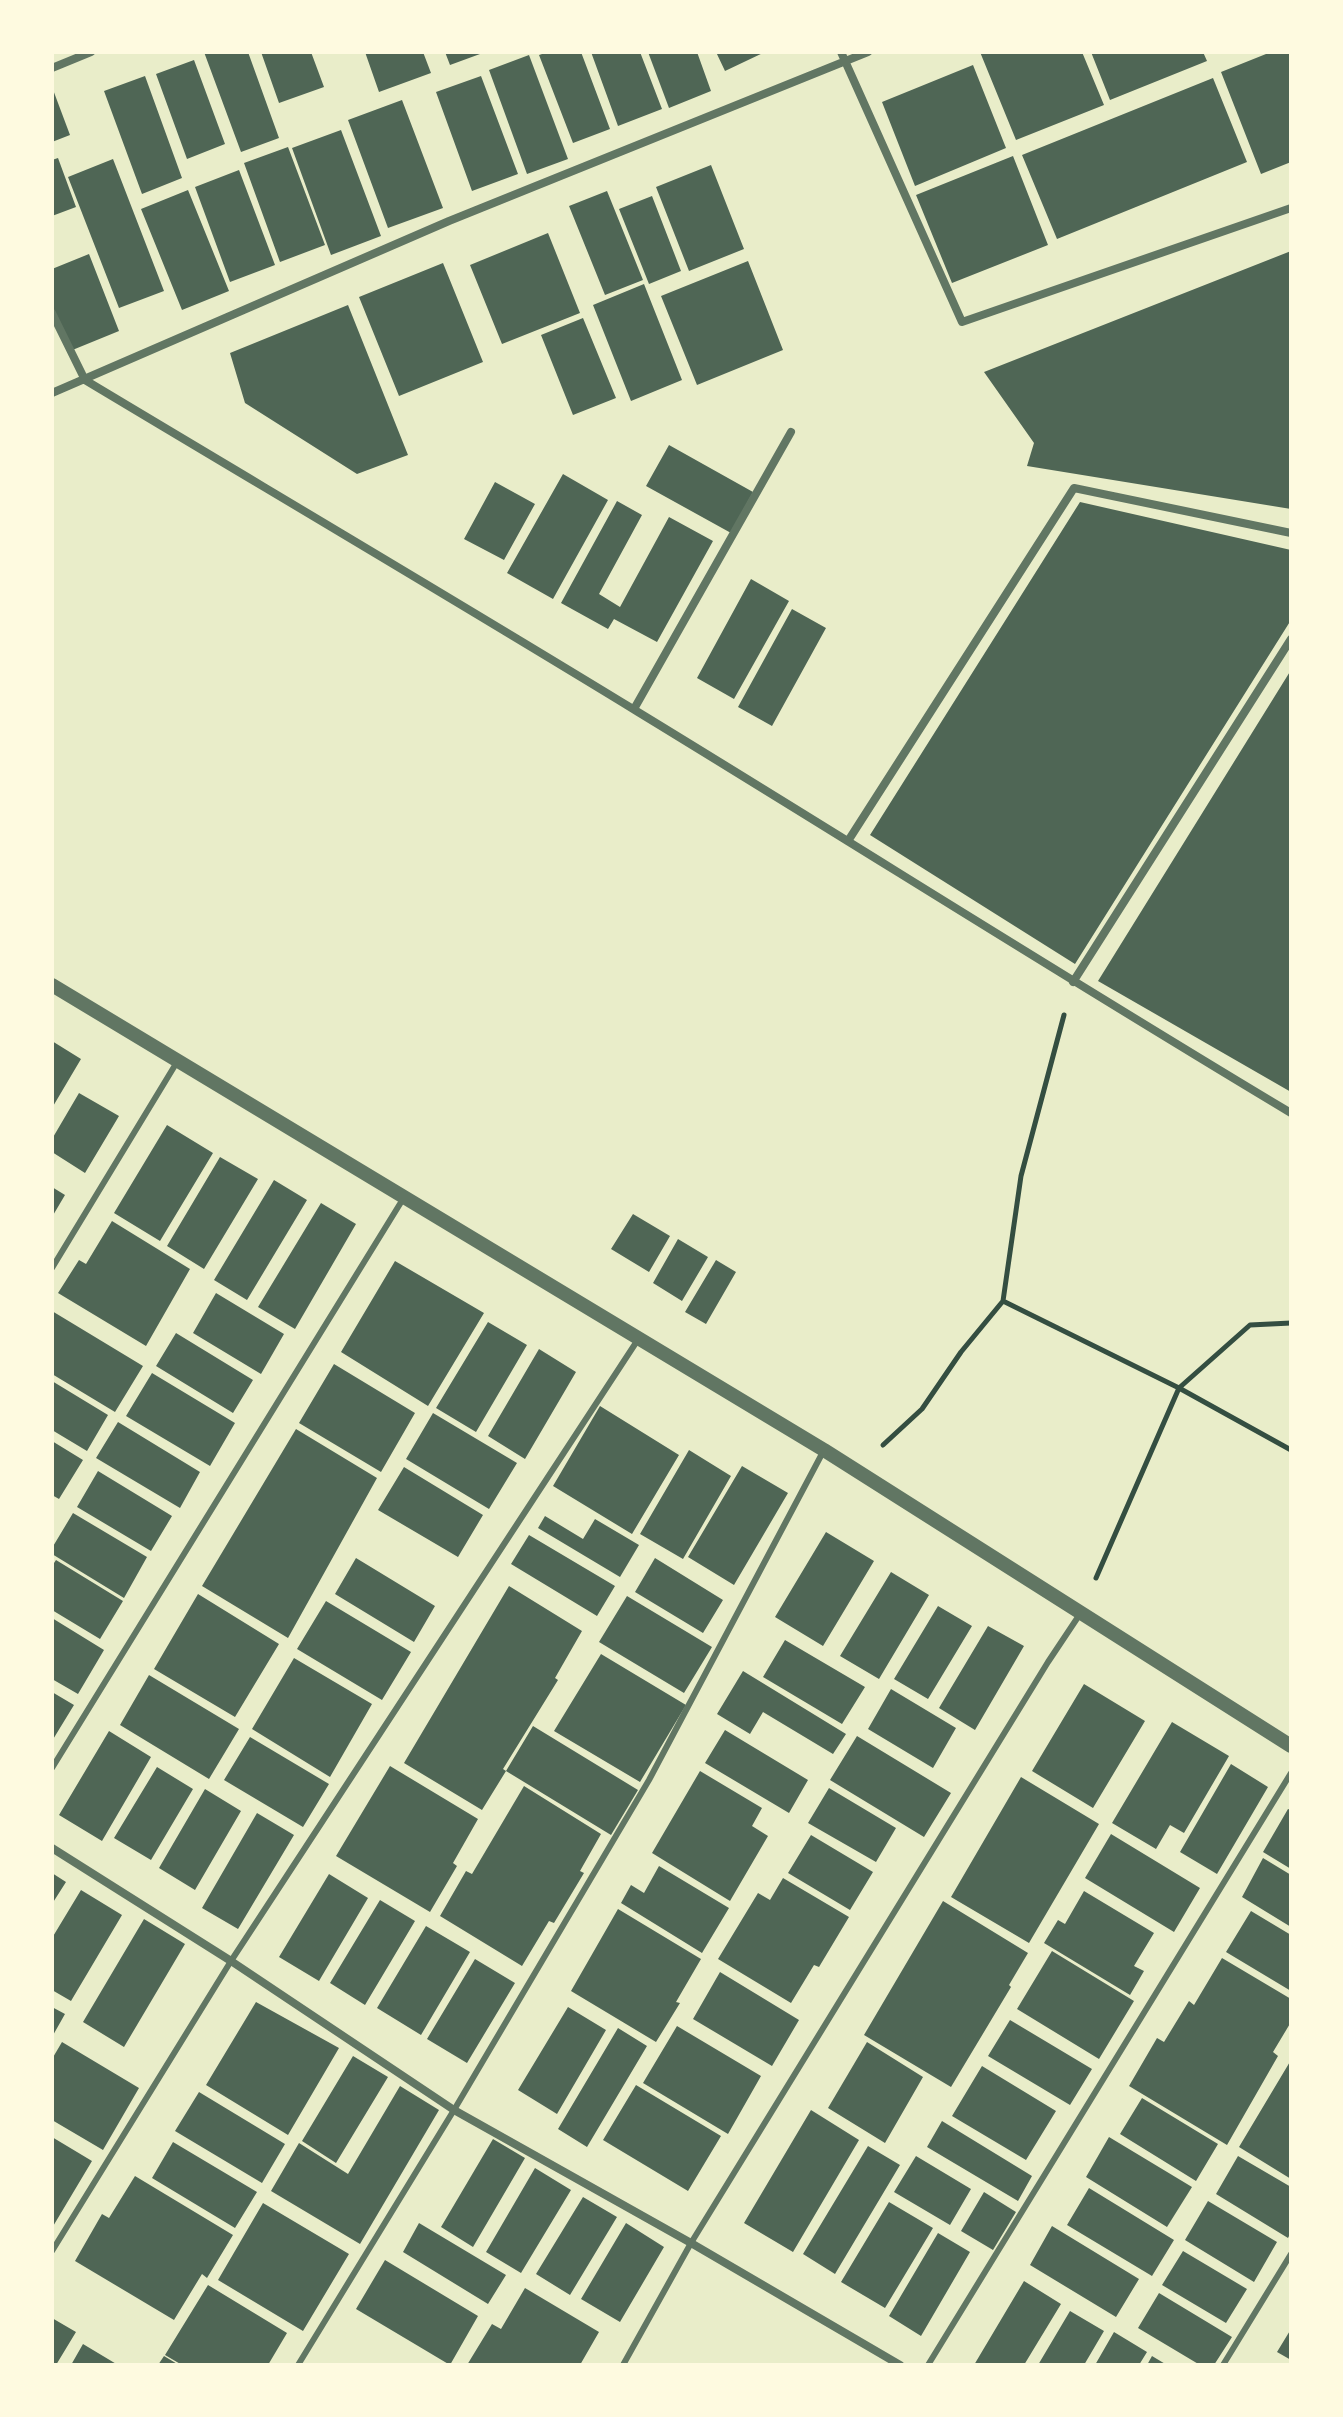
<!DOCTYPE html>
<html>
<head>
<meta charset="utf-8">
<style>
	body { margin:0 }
	#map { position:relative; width:1343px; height:2417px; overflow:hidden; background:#e9edc9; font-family:Barlow,sans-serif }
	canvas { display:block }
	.frame { position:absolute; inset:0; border:54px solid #fefae0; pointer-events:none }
</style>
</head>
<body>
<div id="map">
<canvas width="1343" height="2417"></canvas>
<div class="frame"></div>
</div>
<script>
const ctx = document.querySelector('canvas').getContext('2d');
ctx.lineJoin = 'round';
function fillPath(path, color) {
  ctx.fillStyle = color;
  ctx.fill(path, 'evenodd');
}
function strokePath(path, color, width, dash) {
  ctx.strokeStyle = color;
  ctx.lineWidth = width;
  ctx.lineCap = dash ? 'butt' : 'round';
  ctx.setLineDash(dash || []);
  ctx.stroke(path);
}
fillPath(new Path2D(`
	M204 52H248L279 138 241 152Z
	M261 52H311L324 87 279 103Z
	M365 52H423L431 73 379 92Z
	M445 52H479L480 54 450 65Z
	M548 52H581L610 129 573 143 539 55Z
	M591 52H640L662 109 618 126Z
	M648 52H697L711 91 669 108Z
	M716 52H765L725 71Z
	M980 52H1082L1104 105 1016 140Z
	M1091 52H1203L1207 61 1110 100Z
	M1271 52H1291V162L1261 174 1221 72Z
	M529 55 568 159 527 174 489 70Z
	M194 60 225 144 187 159 156 74Z
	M973 65 1006 148 915 186 882 102Z
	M145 76 182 178 142 194 104 91Z
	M481 76 518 174 472 191 436 92Z
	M1213 78 1247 162 1057 239 1022 155Z
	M52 87 70 135 52 142Z
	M402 100 443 208 388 228 348 120Z
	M341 130 381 236 331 255 292 148Z
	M288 147 325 245 280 262 244 163Z
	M1013 156 1048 245 952 283 916 195Z
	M58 158 76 207 52 216V160Z
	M113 159 164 291 119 308 68 177Z
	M711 165 744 249 689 271 656 187Z
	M239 170 275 265 230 282 195 187Z
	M188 190 229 291 182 310 141 209Z
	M607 191 643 280 605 295 569 206Z
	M652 196 681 271 649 284 619 209Z
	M548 233 580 313 502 344 470 265Z
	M1291 251V509L1027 466 1034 443 984 372Z
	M89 254 119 331 70 351 52 305V269Z
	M748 261 783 350 697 385 661 296Z
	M443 263 483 362 399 396 359 297Z
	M644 284 682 380 631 401 593 305Z
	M348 305 408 455 357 474 245 403 230 353Z
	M583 318 616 398 573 415 541 335Z
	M669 445 753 492 731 533 646 486Z
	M563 474 608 500 553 599 507 573Z
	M495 482 535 504 504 560 464 539Z
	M617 501 642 515 599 594 620 607 669 517 713 541 657 642 614 619 608 629 561 603Z
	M1080 502 1291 550V620L1075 964 870 835Z
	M751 579 789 601 734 699 697 678Z
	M792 609 826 628 772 726 738 707Z
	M1291 670V1092L1098 981Z
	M52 1041 81 1059 52 1108Z
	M79 1093 119 1116 85 1173 52 1152V1139Z
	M167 1125 213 1153 160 1241 114 1213Z
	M220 1157 258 1179 204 1269 167 1246Z
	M274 1180 307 1200 247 1300 214 1280Z
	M52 1187 65 1195 52 1217Z
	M321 1203 356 1224 295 1329 258 1307Z
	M633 1214 670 1236 649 1272 611 1249Z
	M112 1221 190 1269 146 1346 58 1293 79 1260 86 1264Z
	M678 1239 708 1257 682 1301 653 1283Z
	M716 1260 736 1272 706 1324 685 1312Z
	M395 1261 484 1313 428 1406 341 1352Z
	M216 1293 284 1334 261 1374 193 1333Z
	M52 1311 143 1366 115 1412 52 1374Z
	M488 1322 527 1345 476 1432 436 1408Z
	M176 1333 253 1380 233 1413 156 1366Z
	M539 1349 576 1372 525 1459 488 1436Z
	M334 1364 415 1413 381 1472 299 1423Z
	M152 1373 235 1423 210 1466 126 1416Z
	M52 1381 108 1415 87 1451 52 1430Z
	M600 1406 679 1455 632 1534 553 1486Z
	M433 1413 517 1463 489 1509 406 1459Z
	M118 1422 200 1472 180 1508 96 1458Z
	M296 1429 377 1478 288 1638 202 1586Z
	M52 1441 83 1460 59 1499 52 1495Z
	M689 1450 731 1476 683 1559 640 1534Z
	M742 1466 788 1493 734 1585 688 1557Z
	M404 1467 483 1515 458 1557 378 1510Z
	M98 1471 172 1516 151 1551 77 1507Z
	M73 1513 147 1557 124 1598 52 1554V1548Z
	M545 1516 583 1539 595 1519 639 1545 620 1577 538 1528Z
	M826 1532 874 1561 823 1646 775 1617Z
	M529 1535 615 1586 597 1616 511 1564Z
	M356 1558 435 1606 414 1642 335 1594Z
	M655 1558 723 1600 703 1633 635 1592Z
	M56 1560 123 1601 100 1639 52 1610V1566Z
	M891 1572 929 1595 879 1679 840 1656Z
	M509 1586 582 1631 555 1678 558 1680 503 1769 506 1771 482 1810 404 1763Z
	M198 1594 279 1644 235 1717 154 1669Z
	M627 1596 712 1647 684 1693 599 1642Z
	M326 1601 411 1652 382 1700 297 1649Z
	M938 1606 972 1626 928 1699 894 1679Z
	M52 1618 104 1650 78 1694 52 1679Z
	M988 1626 1024 1646 975 1730 939 1708Z
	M785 1640 865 1687 842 1724 763 1677Z
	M601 1654 686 1705 640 1782 554 1731Z
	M294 1658 372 1704 330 1777 252 1729Z
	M743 1671 846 1734 833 1754 763 1712 750 1734 717 1714Z
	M149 1675 239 1729 209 1779 120 1725Z
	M1084 1684 1145 1721 1093 1808 1032 1771Z
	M891 1689 956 1728 933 1768 868 1729Z
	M52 1692 74 1705 52 1741Z
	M1172 1722 1229 1756 1184 1833 1170 1825 1156 1849 1112 1823Z
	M533 1726 638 1790 611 1835 506 1771Z
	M725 1730 808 1780 789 1813 705 1763Z
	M109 1731 151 1757 102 1841 59 1815Z
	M857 1736 951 1793 924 1837 830 1780Z
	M250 1737 329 1784 303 1827 224 1780Z
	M1231 1764 1268 1787 1217 1874 1180 1852Z
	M390 1766 478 1819 453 1863 457 1866 430 1912 336 1856Z
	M157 1767 193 1789 151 1860 114 1838Z
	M700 1771 762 1808 752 1826 768 1836 730 1901 652 1853Z
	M1021 1777 1099 1824 1029 1943 951 1897Z
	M524 1786 601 1834 580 1871 584 1873 554 1923 549 1921 522 1966 440 1916 466 1871 472 1874Z
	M829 1788 896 1828 876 1862 808 1823Z
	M205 1789 241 1811 195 1890 159 1868Z
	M1288 1809 1291 1810V1869L1263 1852Z
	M257 1813 294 1835 238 1929 202 1908Z
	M1111 1834 1200 1888 1174 1932 1085 1878Z
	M811 1835 873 1872 850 1910 788 1873Z
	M1263 1858 1291 1875V1927L1242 1897Z
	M659 1866 729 1908 702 1953 621 1903 631 1885 644 1893Z
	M52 1873 66 1882 52 1904Z
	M329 1874 368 1898 319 1981 279 1957Z
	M783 1878 849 1917 819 1967 814 1965 791 2003 718 1959 758 1893 770 1900Z
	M81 1890 122 1915 71 2001 52 1990V1938Z
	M1084 1891 1154 1933 1134 1966 1144 1971 1130 1995 1044 1943 1058 1920 1065 1924Z
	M380 1900 415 1921 365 2005 330 1983Z
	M943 1901 1028 1953 1009 1985 1011 1987 951 2087 864 2035Z
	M618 1909 701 1959 676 2002 680 2003 656 2042 571 1991Z
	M1251 1911 1291 1935V1991L1226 1952Z
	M144 1919 185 1944 124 2047 83 2022Z
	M426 1926 470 1952 421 2035 377 2008Z
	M1052 1951 1134 2001 1099 2059 1017 2009Z
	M1222 1958 1291 1999V2022L1273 2052 1278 2056 1227 2145 1129 2086 1157 2038 1164 2042 1189 2001 1194 2005Z
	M475 1959 515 1983 467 2063 427 2039Z
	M720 1972 799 2020 772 2066 693 2019Z
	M256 2002 339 2048 288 2135 206 2085Z
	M52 2007 65 2014 52 2037Z
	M568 2007 606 2030 557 2114 518 2090Z
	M1010 2020 1092 2069 1070 2105 988 2056Z
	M677 2026 761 2076 728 2134 643 2083Z
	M618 2028 647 2046 587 2147 558 2129Z
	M62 2042 139 2088 103 2150 52 2120V2059Z
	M867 2042 923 2077 885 2143 828 2108Z
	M353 2056 388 2077 336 2163 302 2141Z
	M1291 2060V2179L1239 2147Z
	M982 2066 1056 2111 1026 2160 952 2116Z
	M636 2085 721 2136 688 2191 603 2140Z
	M400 2086 439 2110 360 2244 271 2191 299 2143 348 2174Z
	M199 2092 285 2144 262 2183 175 2131Z
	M1142 2098 1218 2144 1196 2181 1120 2134Z
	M811 2110 859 2140 793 2252 744 2223Z
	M942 2121 1032 2176 1018 2201 927 2147Z
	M52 2137 92 2161 52 2228Z
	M1109 2137 1192 2187 1167 2227 1086 2177Z
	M493 2139 525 2158 473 2247 441 2227Z
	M173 2142 257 2192 235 2228 152 2178Z
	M868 2146 900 2165 835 2274 803 2254Z
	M916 2156 971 2189 950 2225 894 2192Z
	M1238 2156 1291 2187V2232L1288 2238 1216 2194Z
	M535 2168 571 2190 521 2273 486 2252Z
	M135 2176 233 2235 207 2278 202 2274 174 2320 75 2261 102 2214 109 2218Z
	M1089 2188 1174 2240 1152 2276 1067 2225Z
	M984 2192 1016 2212 993 2250 961 2231Z
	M583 2197 617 2217 570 2295 536 2274Z
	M1208 2201 1277 2242 1254 2282 1185 2240Z
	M889 2202 933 2228 885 2308 841 2282Z
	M263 2203 349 2254 303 2331 218 2280Z
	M419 2223 506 2275 488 2304 403 2252Z
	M626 2223 664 2247 620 2322 581 2299Z
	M1052 2226 1139 2279 1116 2317 1030 2265Z
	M938 2233 970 2252 921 2336 889 2316Z
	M1183 2251 1247 2289 1226 2323 1162 2285Z
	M385 2260 478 2316 450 2365 356 2309Z
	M1024 2281 1061 2304 1024 2365H974Z
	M208 2285 287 2333 268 2365H182L165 2355Z
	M525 2288 599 2332 580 2365H467L492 2324 501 2329Z
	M1159 2293 1232 2337 1214 2365H1200L1138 2328Z
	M1070 2311 1104 2331 1084 2365H1038Z
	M52 2318 76 2332 56 2365H52Z
	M1291 2329V2360L1277 2352Z
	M1114 2332 1147 2352 1139 2365H1095Z
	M83 2344 118 2365H71Z
	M164 2356 179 2365H158Z
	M1152 2356 1167 2365H1147Z`), '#4f6655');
strokePath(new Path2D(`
	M1003 1301 1179 1388 1291 1450
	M883 1445 922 1409 961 1352 1003 1301 1021 1176 1064 1015
	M1096 1578 1179 1388 1250 1325 1291 1323`), '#344e41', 5);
strokePath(new Path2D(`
	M52 1268 177 1062
	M52 1768 403 1199
	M52 2251 231 1961 639 1338
	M298 2365 454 2110 649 1780 824 1450
	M623 2365 691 2243 1048 1662 1080 1614
	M928 2365 1291 1773
	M1223 2365 1291 2254`), '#617663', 6);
strokePath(new Path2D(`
	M841 52 962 322 1291 208
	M52 68 91 52
	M52 313 85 380C270 491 455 600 638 712 856 845 1072 982 1291 1113
	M52 393 449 221 868 52
	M634 709 791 432
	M848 841 1074 488 1291 533
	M1073 982 1291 639
	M52 1848 231 1961 454 2110 691 2243 900 2365`), '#617663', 8);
strokePath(new Path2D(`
	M52 985 824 1450 1291 1746`), '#617663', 14);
</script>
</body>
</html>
